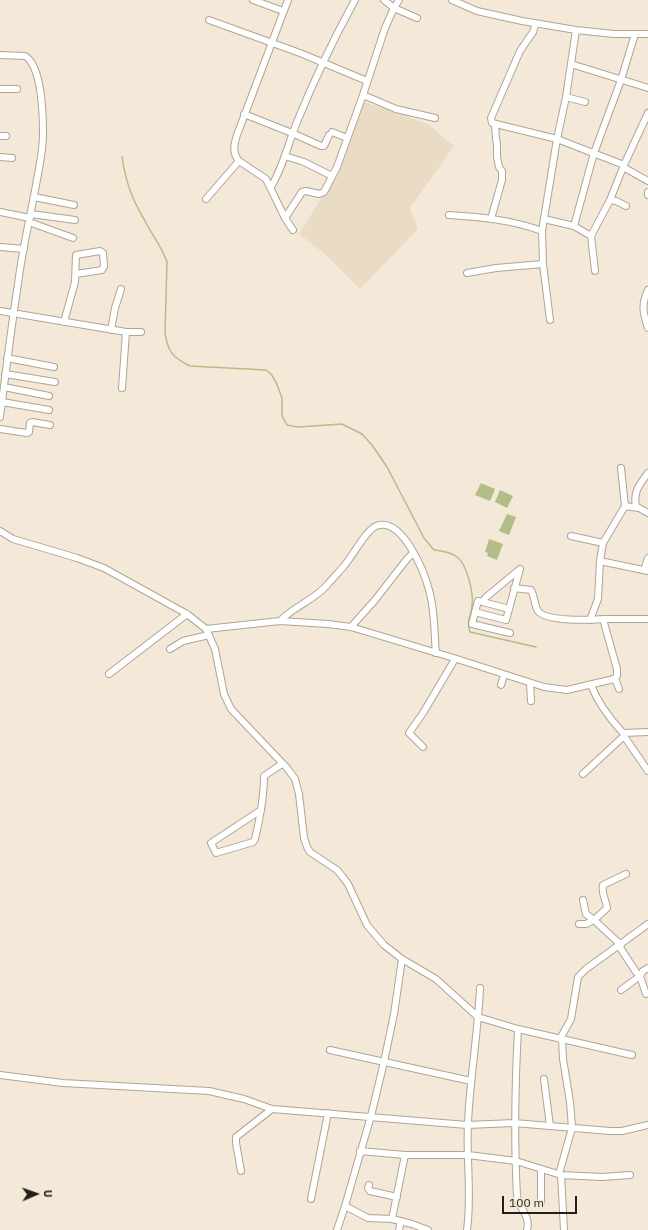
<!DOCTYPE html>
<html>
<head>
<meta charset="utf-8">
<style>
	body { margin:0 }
	#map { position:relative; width:648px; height:1230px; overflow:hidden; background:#f4e9d8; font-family:"IBM Plex Sans",sans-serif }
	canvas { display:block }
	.north { position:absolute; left:16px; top:1174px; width:40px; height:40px; -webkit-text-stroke:3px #f4e9d8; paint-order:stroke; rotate:88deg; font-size:11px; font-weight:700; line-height:16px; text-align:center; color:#221e18 }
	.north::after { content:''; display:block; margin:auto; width:14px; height:18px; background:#221e18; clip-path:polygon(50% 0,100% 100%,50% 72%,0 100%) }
	.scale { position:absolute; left:502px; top:1196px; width:75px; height:18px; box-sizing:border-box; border:2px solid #221e18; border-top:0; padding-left:5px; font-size:12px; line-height:14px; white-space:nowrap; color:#221e18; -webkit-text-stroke:3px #f4e9d8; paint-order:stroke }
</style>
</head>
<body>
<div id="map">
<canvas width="648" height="1230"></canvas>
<div class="north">U</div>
<div class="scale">100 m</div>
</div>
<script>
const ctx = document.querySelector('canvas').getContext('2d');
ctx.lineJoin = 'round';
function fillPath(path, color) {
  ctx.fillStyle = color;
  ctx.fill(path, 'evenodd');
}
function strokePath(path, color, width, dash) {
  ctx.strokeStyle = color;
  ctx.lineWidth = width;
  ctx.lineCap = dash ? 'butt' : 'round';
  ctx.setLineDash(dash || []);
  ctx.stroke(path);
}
fillPath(new Path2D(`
	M364 102 428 124 454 146 410 208 418 229 360 289 325 254 299 234 343 163Z`), '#eadbc4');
fillPath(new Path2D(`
	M481 483 495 489 490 501 475 495Z
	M500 490 513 496 507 508 495 502Z
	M507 514 516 517 509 535 499 531Z
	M489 539 503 544 497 560 487 556 488 553 485 552Z`), '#b2bd88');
strokePath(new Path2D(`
	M122 157C126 183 132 199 145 221 152 235 162 247 167 262L165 333C168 352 173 358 190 366L266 370 271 374 276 382 282 398V416L287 425 298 427 342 424 362 434 372 445 387 467 424 538 434 550C442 551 451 552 457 557 467 564 474 594 472 606 471 618 466 618 470 632L536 647`), '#b2bd88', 1.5);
const minor = new Path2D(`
	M253 0 283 11
	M288 0 237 135C234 144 232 153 239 161L266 179 285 218 293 230
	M384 0 394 8 417 18
	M452 0 477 11 522 21 576 30 614 34H648
	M209 20 300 53 367 81
	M536 23 533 32 520 51 491 118 492 123 557 139 624 165
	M0 55 25 56C42 66 43 116 43 134 43 151 39 168 36 185 30 218 22 251 18 284 11 328 6 372 0 417
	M571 64 648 88
	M0 89H17
	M363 95 396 109 435 118
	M566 97 585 102
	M244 114 292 133 321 146H324L329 135
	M332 132 347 138
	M0 136H6
	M285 156 304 162 332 176
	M0 157 12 158
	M623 167 648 181
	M271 187C283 167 288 144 297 122 314 80 333 40 355 0
	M648 192V195
	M34 197 74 205
	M206 199 239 161
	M610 200 616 201 626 206
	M0 212 30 218
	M31 214 75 220
	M449 215C481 217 512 220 542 231
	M285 218 302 192 306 191 319 194 324 192 337 167 363 95 385 28 394 8 399 0
	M491 219 502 180V171L499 167 497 157V144L496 139 495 124
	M544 219 574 226 591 236 610 200 624 165 648 113
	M29 222 73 238
	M574 226 594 153 621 80 635 34
	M591 236 595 271
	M0 247 24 249
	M467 273 496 268 543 264
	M648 290C641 304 643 313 648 328
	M0 311 126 332H141
	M550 320 543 264 542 231 557 139 566 97 576 30
	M64 322 75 282 76 255 100 251 103 253 104 266 102 270 76 274
	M111 330 115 308 121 289
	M7 358 54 367
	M5 374 55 382
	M4 387 49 396
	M122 388 126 332
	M2 402 49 410
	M0 429 27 433 29 432 30 423 32 422 50 425
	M625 506 639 508 648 513
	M636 507C633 492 639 485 648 473
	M0 531 13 539 77 558 104 568 187 614 206 629 215 649 224 694 231 709 287 768 295 779 299 794 304 838 307 847 310 852 337 870 342 876 348 884 367 925 384 945 402 959 436 979 478 1017 518 1029 632 1055
	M571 536 603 543
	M600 561 648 571
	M644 570 648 558
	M514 588 531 590C535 597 534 605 538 611 546 622 591 620 603 619
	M483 602 478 601 472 624 510 633
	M509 609 483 602 485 598 520 569
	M475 612 506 620 520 569
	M590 620 598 599 600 561 603 543 625 506 621 468
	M280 621C294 606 315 600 328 584 333 578 339 572 344 566 352 557 366 530 376 526 402 516 424 571 429 590 435 610 434 632 436 653
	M351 627 375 600 407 559 413 553
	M206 629 280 621 328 624 351 627 457 659 544 687 567 690 614 679 617 676V669L603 619H648
	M170 649 183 641 209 635
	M109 674 187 614
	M615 678 619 689
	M530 683 531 701
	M501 685 504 675
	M591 685C598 703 610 719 623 733L624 736 648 771
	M623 733 648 732
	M423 747 409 733 423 713 455 659
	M583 774 624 736
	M261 810 211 843 216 853 253 842 255 839C260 818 264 798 264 776L282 764
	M583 900 586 914 594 920
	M579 924H586L594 920
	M621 945 594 920 607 908C606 899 601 894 603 885L626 874
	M619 946 636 972 640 976 621 990
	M646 994 640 976 643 971 648 968
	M518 1029C515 1085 514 1140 517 1196 518 1209 531 1214 527 1230
	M560 1039 571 1019 578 977 586 969 648 924
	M330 1050 471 1081
	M0 1075 63 1083 209 1091 244 1099 272 1109 467 1125 514 1123 610 1131H622L648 1125
	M544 1079 550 1126
	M360 1151 405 1155H468L516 1161 561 1175 602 1177 630 1175
	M405 1155 392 1219 412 1224 428 1230
	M241 1171 236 1143V1137L272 1109
	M559 1174 572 1128 570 1102 563 1059 562 1040
	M561 1175 564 1230
	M369 1185 368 1188 370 1191 397 1197
	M311 1199 328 1113
	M541 1202V1169
	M345 1206 368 1218 392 1219
	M337 1230 345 1206 371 1116 384 1062 394 1014 402 959
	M399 1230 401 1221
	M467 1230C472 1194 466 1158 468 1123 470 1078 478 1033 480 988`);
strokePath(minor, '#afa595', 8);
strokePath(minor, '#fff', 6);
</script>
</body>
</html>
